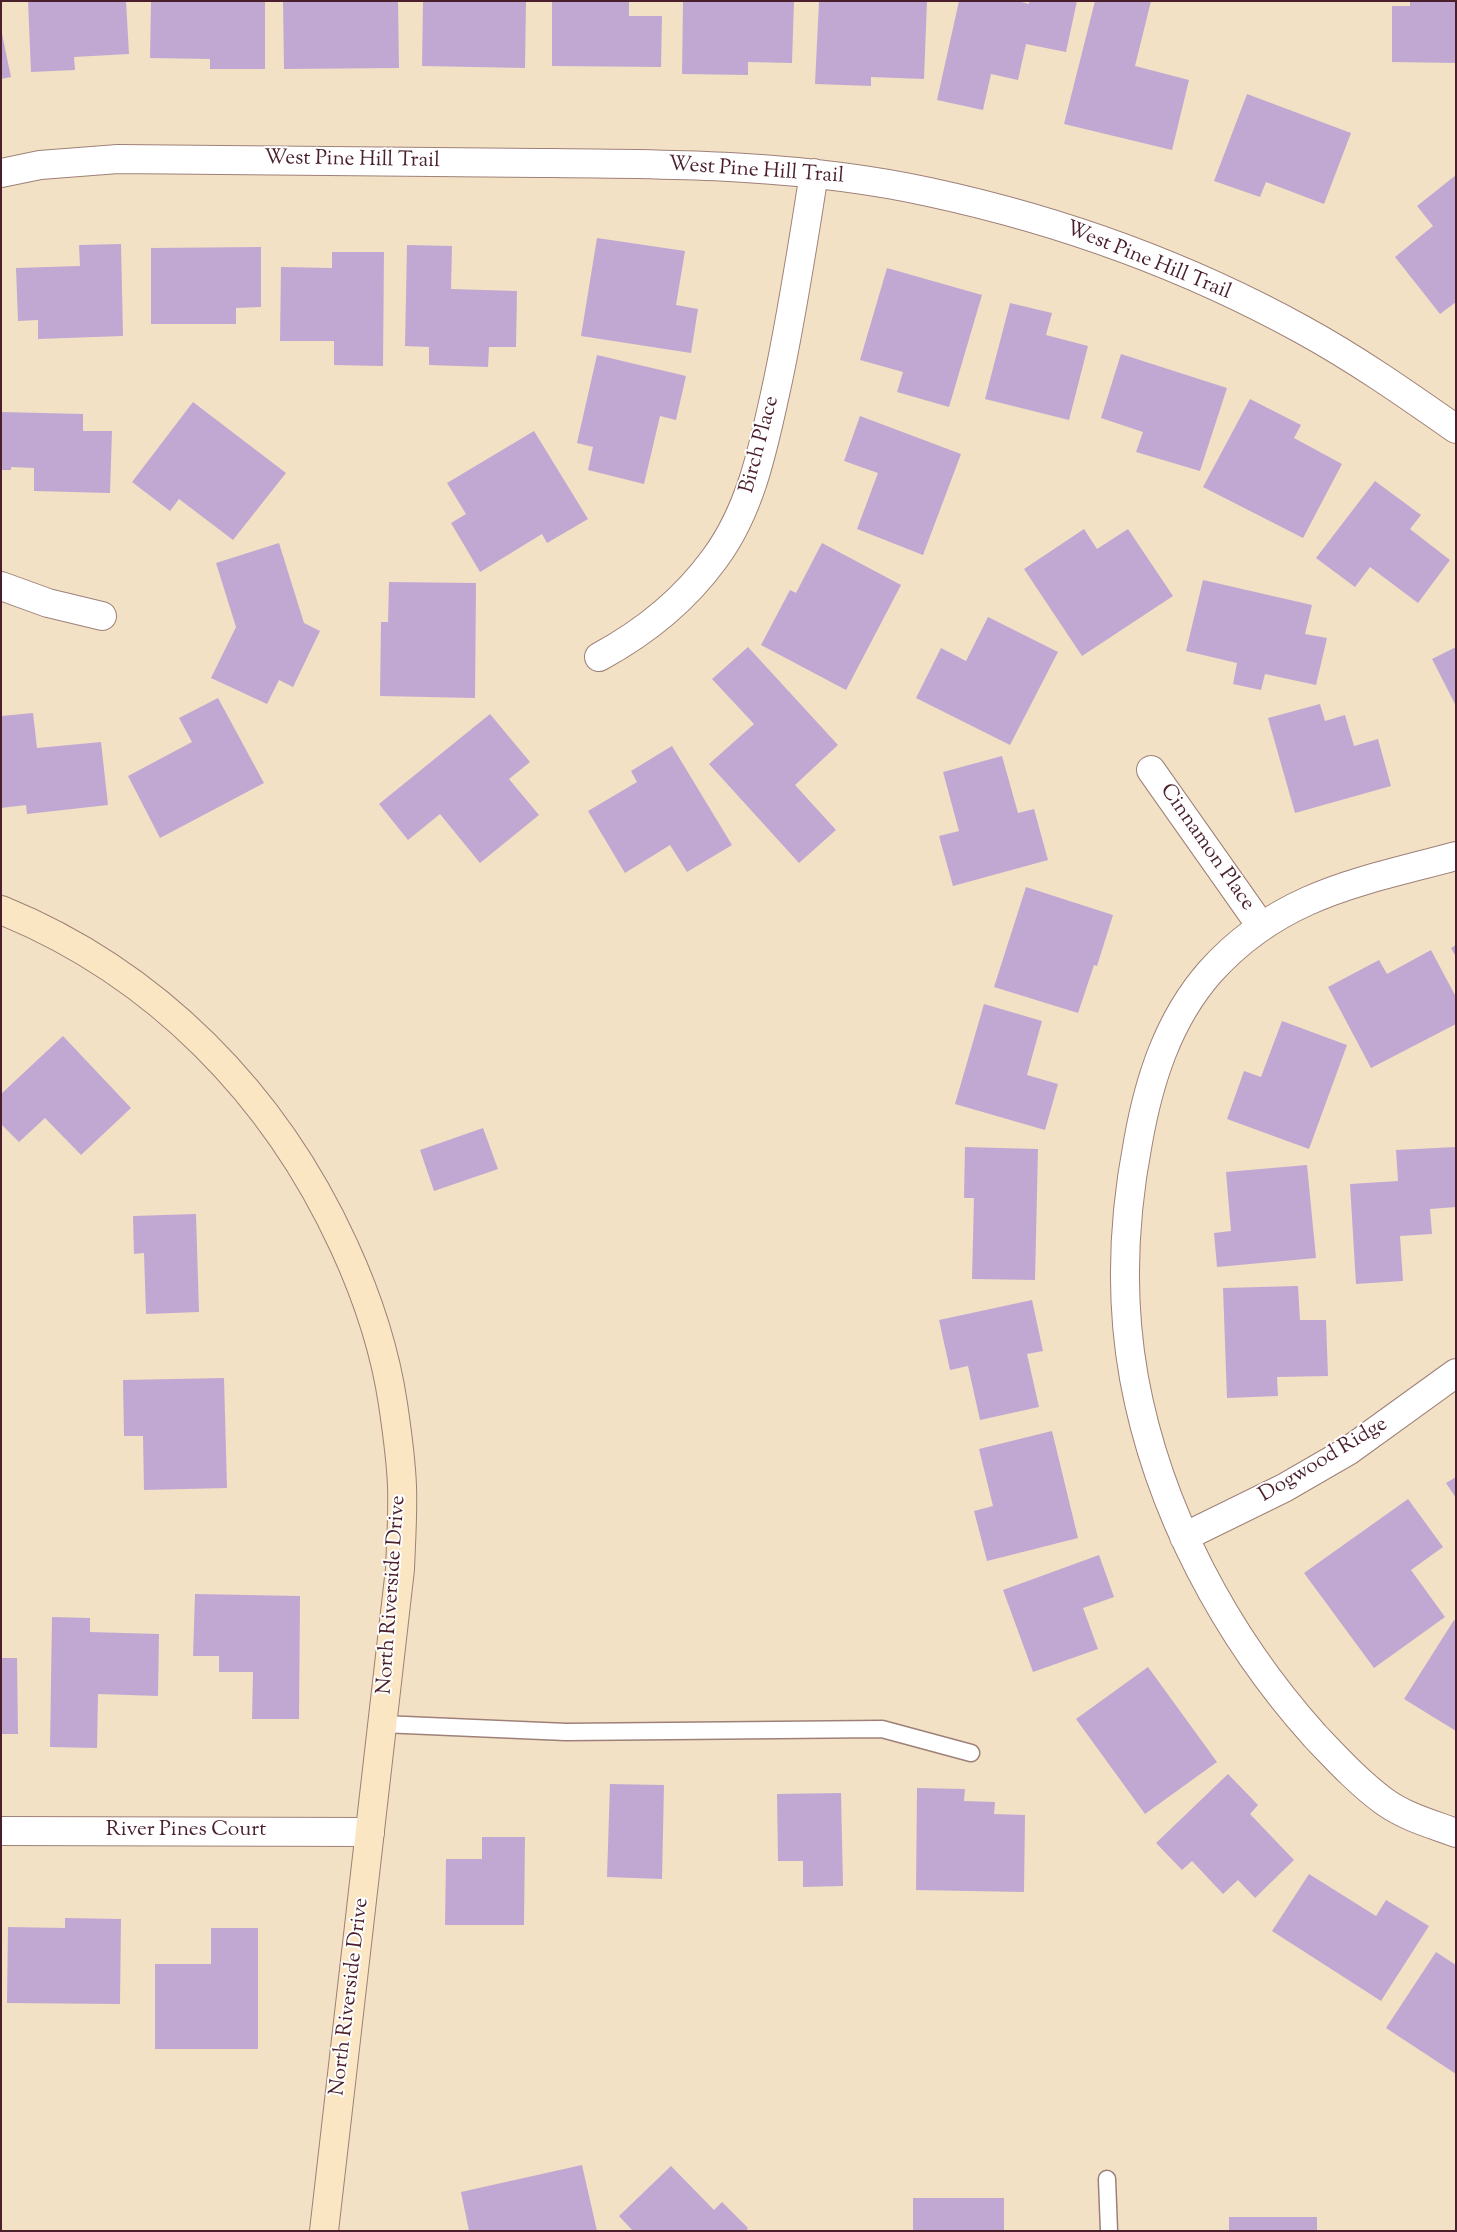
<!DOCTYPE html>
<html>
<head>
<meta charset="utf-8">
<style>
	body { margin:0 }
	#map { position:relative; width:1457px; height:2232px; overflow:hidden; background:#f2e1c5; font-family:"Sorts Mill Goudy",serif }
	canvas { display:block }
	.frame { position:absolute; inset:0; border:2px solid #4a1f2b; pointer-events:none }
</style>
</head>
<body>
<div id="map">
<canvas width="1457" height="2232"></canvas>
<div class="frame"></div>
</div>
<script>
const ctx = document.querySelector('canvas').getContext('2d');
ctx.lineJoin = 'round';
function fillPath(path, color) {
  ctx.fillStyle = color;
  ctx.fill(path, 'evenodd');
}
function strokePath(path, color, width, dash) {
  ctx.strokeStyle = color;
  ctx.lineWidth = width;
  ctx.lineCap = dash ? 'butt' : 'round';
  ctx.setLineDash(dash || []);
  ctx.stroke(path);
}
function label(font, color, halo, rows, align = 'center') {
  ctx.font = font + ' "Sorts Mill Goudy",serif';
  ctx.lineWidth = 4;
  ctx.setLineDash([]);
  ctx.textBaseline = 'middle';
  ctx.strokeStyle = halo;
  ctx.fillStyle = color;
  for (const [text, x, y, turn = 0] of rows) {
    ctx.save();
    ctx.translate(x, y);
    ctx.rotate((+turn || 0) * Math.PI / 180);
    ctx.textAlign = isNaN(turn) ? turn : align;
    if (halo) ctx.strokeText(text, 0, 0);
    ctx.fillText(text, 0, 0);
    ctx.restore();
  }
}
fillPath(new Path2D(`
	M28 1H126L129 54 74 57 75 70 31 72Z
	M151 1H265V69H210V59L150 58Z
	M283 1H398L399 68 284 69Z
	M423 1H526L525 68 422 66Z
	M552 1H629V16H662L661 67 552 66Z
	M683 1H794L792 63 748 62V75L682 74Z
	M819 1H927L924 79 871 77V86L815 84Z
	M959 1H1018L1029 4V1H1077L1066 52 1026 44 1018 80 991 74 983 110 937 100Z
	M1095 1H1151L1135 66 1189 80 1172 150 1064 124Z
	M1410 1H1456V63L1392 62V6H1410Z
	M1 29 11 77 1 79Z
	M1247 94 1351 133 1324 204 1266 182 1260 197 1214 181Z
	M1456 175V302L1440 314 1395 257 1433 226 1417 206Z
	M597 238 685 251 676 305 698 309 691 353 581 336Z
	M121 244 123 336 38 339V320L18 321 16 268 80 266 79 245Z
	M407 245 452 246 451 289 517 291 516 347H489L488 367 429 365V347L405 346Z
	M261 247V307L236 308V324H151V248Z
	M332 252H384L383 366 334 365V341H280L281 267 332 268Z
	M887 268 982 295 949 407 897 392 903 372 860 360Z
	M1010 303 1052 313 1046 335 1088 346 1069 420 985 399Z
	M1121 354 1227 388 1200 471 1136 452 1143 432 1101 418Z
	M597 355 686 376 676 420 660 416 644 484 588 470 593 447 577 443Z
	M1250 399 1301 425 1294 438 1342 464 1303 538 1203 487Z
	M193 402 286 473 233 540 179 499 170 511 132 482Z
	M1 412 83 414V431H112L110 493 34 491V468L11 467V470H1Z
	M860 416 961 454 923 555 857 529 878 473 844 461Z
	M534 431 588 519 547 543 542 534 480 572 451 523 466 514 447 483Z
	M1375 481 1421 515 1410 529 1450 560 1418 603 1370 567 1355 587 1316 558Z
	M1084 529 1097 549 1128 529 1173 596 1082 656 1024 569Z
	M279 543 304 623 320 631 293 687 279 680 267 704 211 678 236 627 216 563Z
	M822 543 901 585 846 690 761 645 790 590 796 593Z
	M1203 580 1312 605 1305 634 1327 638 1316 685 1265 674 1261 690 1233 684 1237 663 1186 651Z
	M389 582 476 583 475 698 380 696 381 622H388Z
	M988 617 1058 652 1010 745 916 698 941 648 966 661Z
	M748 647 838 745 795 785 836 830 799 863 709 764 754 724 712 679Z
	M1456 647V706L1432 659Z
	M218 698 264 783 160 838 128 776 192 742 179 718Z
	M1320 704 1325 721 1345 715 1354 746 1378 739 1391 786 1295 813 1268 718Z
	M33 713 37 748 101 742 108 805 27 814 26 805 1 808V716Z
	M490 714 530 762 509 779 539 815 480 863 440 814 408 840 379 804Z
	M672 746 732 845 687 872 670 845 625 873 588 811 637 782 631 771Z
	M1002 756 1018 813 1034 809 1048 860 953 886 939 836 959 831 943 772Z
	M1026 887 1113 915 1097 966 1094 965 1078 1013 994 987Z
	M1456 945V957L1451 948Z
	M1431 950 1456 997V1024L1371 1068 1328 987 1379 960 1387 974Z
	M984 1004 1042 1021 1027 1075 1058 1084 1045 1130 955 1104Z
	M1282 1021 1347 1045 1309 1149 1227 1119 1244 1071 1261 1077Z
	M63 1036 131 1108 81 1155 45 1118 19 1142 1 1124V1094Z
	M483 1128 498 1169 434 1191 420 1150Z
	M965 1147 1038 1149 1035 1280 972 1279 974 1198H964Z
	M1456 1147V1207L1430 1209 1432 1234 1400 1236 1403 1281 1356 1284 1350 1184 1398 1181 1396 1150Z
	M1307 1165 1316 1258 1217 1267 1214 1233 1231 1231 1226 1172Z
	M196 1214 199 1312 146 1314 144 1253 134 1254 133 1216Z
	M1298 1286 1300 1320H1326L1328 1376 1277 1377 1278 1396 1227 1398 1223 1288Z
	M1032 1300 1043 1351 1027 1354 1039 1407 980 1420 968 1366 950 1370 939 1320Z
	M224 1378 227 1488 144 1490 143 1436H124L123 1380Z
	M1052 1431 1078 1538 987 1561 974 1511 993 1506 979 1449Z
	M1456 1477V1498L1446 1483Z
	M1408 1499 1443 1547 1411 1570 1445 1617 1374 1668 1304 1573Z
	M1099 1555 1114 1597 1083 1608 1098 1649 1033 1672 1003 1590Z
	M195 1594 300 1596 299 1719H252L253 1672H219V1656H193Z
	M52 1617 90 1618V1632L159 1634 158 1696 98 1694 97 1748 50 1747Z
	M1454 1620 1456 1621V1731L1404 1699Z
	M1 1658H17L18 1734H1Z
	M1148 1667 1217 1762 1145 1814 1076 1719Z
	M1228 1774 1258 1805 1250 1814 1294 1860 1255 1898 1238 1880 1223 1894 1192 1861 1182 1870 1156 1843Z
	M610 1784 664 1785 662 1879 607 1877Z
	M917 1788 965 1789 964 1801 995 1802 994 1814 1025 1815 1024 1892 916 1890Z
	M841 1793 843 1886 803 1887V1861H778L777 1794Z
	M482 1837H525L524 1925H445L446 1859H482Z
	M1309 1874 1376 1916 1386 1900 1429 1926 1381 2001 1272 1931Z
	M65 1918 121 1919 120 2004 7 2003 8 1927 65 1928Z
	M211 1928H258V2049H155V1964H211Z
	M1436 1952 1456 1965V2074L1386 2028Z
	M582 2165 597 2231H469L461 2192Z
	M671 2166 714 2210 722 2202 748 2228 746 2231H633L619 2216Z
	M913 2198H1004V2231H913Z
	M1229 2217H1317V2231H1229Z`), '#c1a8d3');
const lane = new Path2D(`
	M382 1724 566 1732 882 1729 971 1753
	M1107 2179 1109 2231`);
const street = new Path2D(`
	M1 173 40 165 118 159C258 161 398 162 538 163 669 164 801 164 929 192 1059 220 1187 266 1303 330 1356 359 1406 394 1456 429
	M1 586 48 603 102 616
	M599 657C645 632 684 601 715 558 752 508 764 444 777 385 792 315 803 244 814 173
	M1151 770 1261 926
	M1456 856C1360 882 1280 894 1210 972 1168 1020 1149 1080 1138 1142 1123 1220 1120 1300 1134 1378 1158 1510 1226 1637 1315 1736 1337 1759 1359 1783 1385 1802 1406 1817 1432 1824 1456 1833
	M1184 1537 1284 1488 1348 1451 1456 1373
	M1 1831 370 1832`);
const secondary = new Path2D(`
	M1 910C156 973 275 1095 344 1246 367 1296 385 1350 393 1404 397 1431 401 1459 402 1486 403 1514 401 1542 400 1569L324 2231`);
strokePath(lane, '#9e8078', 19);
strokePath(street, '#9e8078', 30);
strokePath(secondary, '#9e8078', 30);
strokePath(lane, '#fff', 16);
strokePath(street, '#fff', 28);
strokePath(secondary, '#fbe6c4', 28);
label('21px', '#4a1f2b', '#fff', [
	["West Pine Hill Trail",352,161,1],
	["West Pine Hill Trail",756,172,4],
	["West Pine Hill Trail",1148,262,22],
	["Birch Place",761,445,-75],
	["Cinnamon Place",1206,848,55],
	["Dogwood Ridge",1324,1461,-31],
	["North Riverside Drive",393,1595,-86],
	["River Pines Court",186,1831],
	["North Riverside Drive",351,1997,-83]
]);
</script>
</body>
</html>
